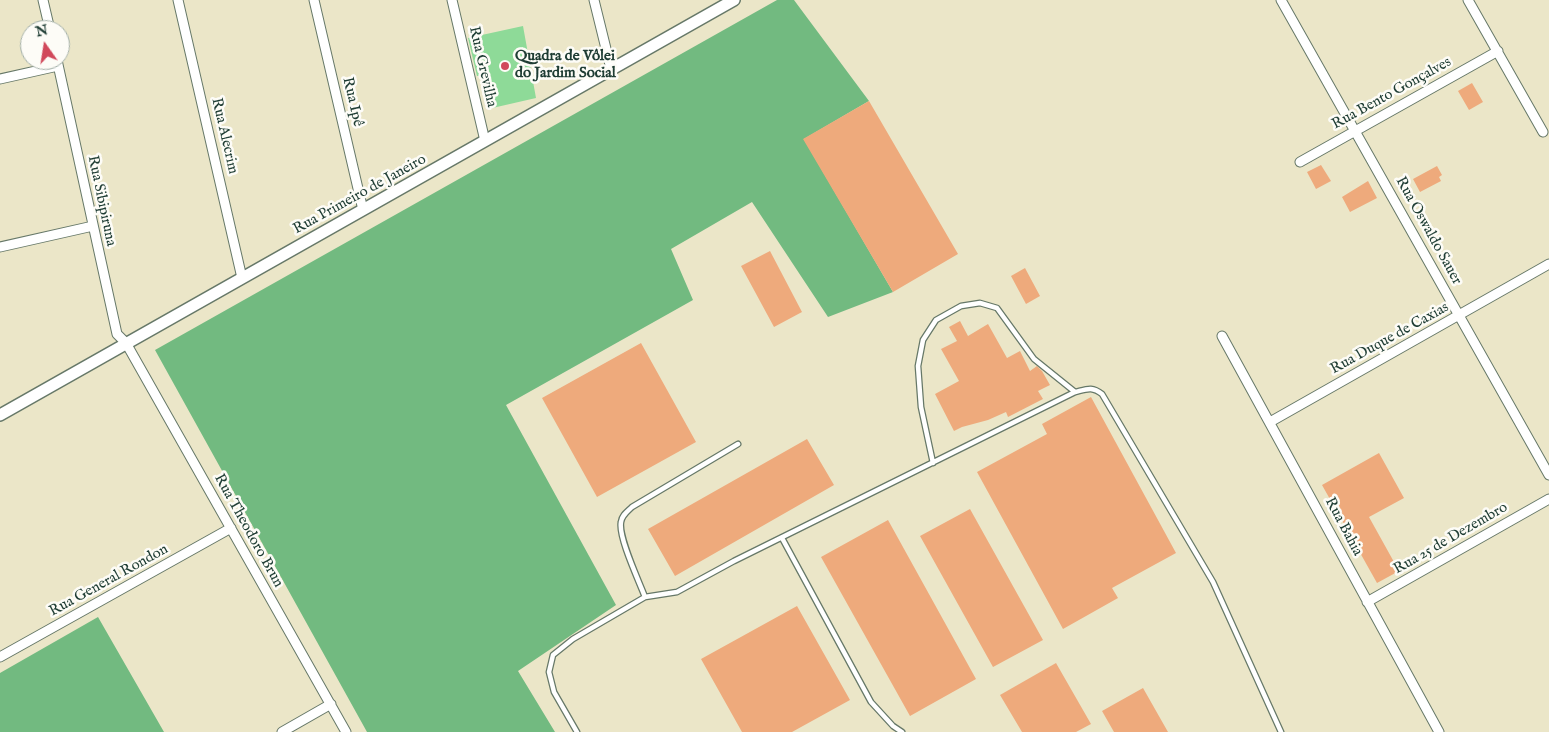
<!DOCTYPE html>
<html>
<head>
<meta charset="utf-8">
<style>
	body { margin:0 }
	#map { position:relative; width:1549px; height:732px; overflow:hidden; background:#ebe6c8; font-family:"IM FELL English",serif }
	canvas { display:block }
	.north { position:absolute; left:20px; top:20px; width:50px; height:50px; box-sizing:border-box; background:#fdfcf7; border:1px solid #a4b0a9; border-radius:50%; rotate:347deg; font-size:14px; font-weight:700; line-height:20px; text-align:center; color:#1f3d34 }
	.north::after { content:''; display:block; margin:auto; width:18px; height:22px; background:#d1495b; clip-path:polygon(50% 0,100% 100%,50% 72%,0 100%) }
</style>
</head>
<body>
<div id="map">
<canvas width="1549" height="732"></canvas>
<div class="north">N</div>
</div>
<script>
const ctx = document.querySelector('canvas').getContext('2d');
ctx.lineJoin = 'round';
function fillPath(path, color) {
  ctx.fillStyle = color;
  ctx.fill(path, 'evenodd');
}
function strokePath(path, color, width, dash) {
  ctx.strokeStyle = color;
  ctx.lineWidth = width;
  ctx.lineCap = dash ? 'butt' : 'round';
  ctx.setLineDash(dash || []);
  ctx.stroke(path);
}
function label(font, color, halo, rows, align = 'center') {
  ctx.font = font + ' "IM FELL English",serif';
  ctx.lineWidth = 5;
  ctx.setLineDash([]);
  ctx.textBaseline = 'middle';
  ctx.strokeStyle = halo;
  ctx.fillStyle = color;
  for (const [text, x, y, turn = 0] of rows) {
    ctx.save();
    ctx.translate(x, y);
    ctx.rotate((+turn || 0) * Math.PI / 180);
    ctx.textAlign = isNaN(turn) ? turn : align;
    if (halo) ctx.strokeText(text, 0, 0);
    ctx.fillText(text, 0, 0);
    ctx.restore();
  }
}
fillPath(new Path2D(`
	M523 26 536 98 488 109 480 76H477L468 38Z`), '#8eda98');
fillPath(new Path2D(`
	M777 0H794L869 101 804 139 893 292 828 317 752 202 671 249 693 300 506 405 616 605 518 671 555 732H367L155 350Z
	M98 617 164 732H0V673Z`), '#72ba80');
fillPath(new Path2D(`
	M1472 83 1483 102 1469 110 1458 91Z
	M869 101 958 254 893 292 803 139Z
	M1321 165 1331 181 1316 189 1307 172Z
	M1437 166 1442 175 1439 177 1441 181 1420 192 1413 179Z
	M1368 181 1377 198 1350 212 1342 197Z
	M770 251 802 312 774 327 741 266Z
	M1025 268 1040 296 1026 304 1011 276Z
	M960 321 968 336 988 324 1007 358 1020 351 1030 371 1037 366 1042 371 1050 385 1038 391 1043 399 1008 417 1006 412 988 420 962 427 954 431 935 394 959 381 941 349 957 341 949 327Z
	M641 343 696 442 597 497 542 398Z
	M1091 397 1176 553 1112 588 1118 598 1063 629 977 472 1047 434 1042 424Z
	M807 439 834 485 675 576 648 529Z
	M1379 453 1404 498 1369 517 1399 571 1377 583 1322 485Z
	M970 509 1043 640 993 667 920 536Z
	M888 520 976 679 910 716 821 557Z
	M797 606 850 700 792 732H742L701 659Z
	M1056 663 1091 724 1076 732H1022L1000 695Z
	M1143 688 1168 732H1114L1102 711Z`), '#eeaa7c');
const service = new Path2D(`
	M933 463 921 407 918 366 923 340 936 320 961 306 980 303 997 308 1034 359 1075 392
	M782 538 871 702 893 726 902 732
	M645 597C639 581 618 537 621 522 622 515 627 512 632 507L738 444
	M577 732 554 692 549 672 553 655 573 639 645 597 677 592 734 561 1075 392C1087 389 1092 386 1102 394L1213 582 1281 732`);
const minor = new Path2D(`
	M43 0 50 30
	M178 0 242 278
	M314 0 363 210
	M452 0 485 141
	M594 0 611 69
	M1281 0 1549 475
	M1468 0 1543 132
	M57 60 117 334 126 343 346 732
	M0 79 58 66
	M1300 162 1498 51
	M0 247 93 226
	M1222 336 1439 732
	M1270 422 1549 264
	M1367 602 1549 499
	M0 657 231 528
	M282 732 331 704`);
const tertiary = new Path2D(`
	M0 415 734 0`);
strokePath(service, '#667868', 7);
strokePath(minor, '#667868', 11);
strokePath(tertiary, '#667868', 14);
strokePath(service, '#fff', 4.5);
strokePath(minor, '#fff', 9);
strokePath(tertiary, '#fff', 11);
for (const [x, y, r, color] of [
	[505,66,5,"#d1495b"]
]) {
  const dot = new Path2D();
  dot.arc(x, y, r, 0, 2 * Math.PI);
  ctx.fillStyle = color;
  ctx.fill(dot);
  strokePath(dot, '#fdfcf7', 2);
}
label('bold 15px', '#1f3d34', '#fdfcf7', [
	["Quadra de Vôlei",515,57],
	["do Jardim Social",515,74]
], 'left');
label('15px', '#1f3d34', '#fdfcf7', [
	["Rua Grevilha",482,67,77],
	["Rua Bento Gonçalves",1392,94,-29],
	["Rua Ipê",352,102,77],
	["Rua Alecrim",224,136,77],
	["Rua Primeiro de Janeiro",360,195,-29],
	["Rua Sibipiruna",101,201,78],
	["Rua Oswaldo Sauer",1428,231,61],
	["Rua Duque de Caxias",1390,339,-29],
	["Rua Bahia",1343,527,62],
	["Rua Theodoro Brun",248,531,61],
	["Rua 25 de Dezembro",1451,539,-30],
	["Rua General Rondon",109,581,-29]
]);
</script>
</body>
</html>
